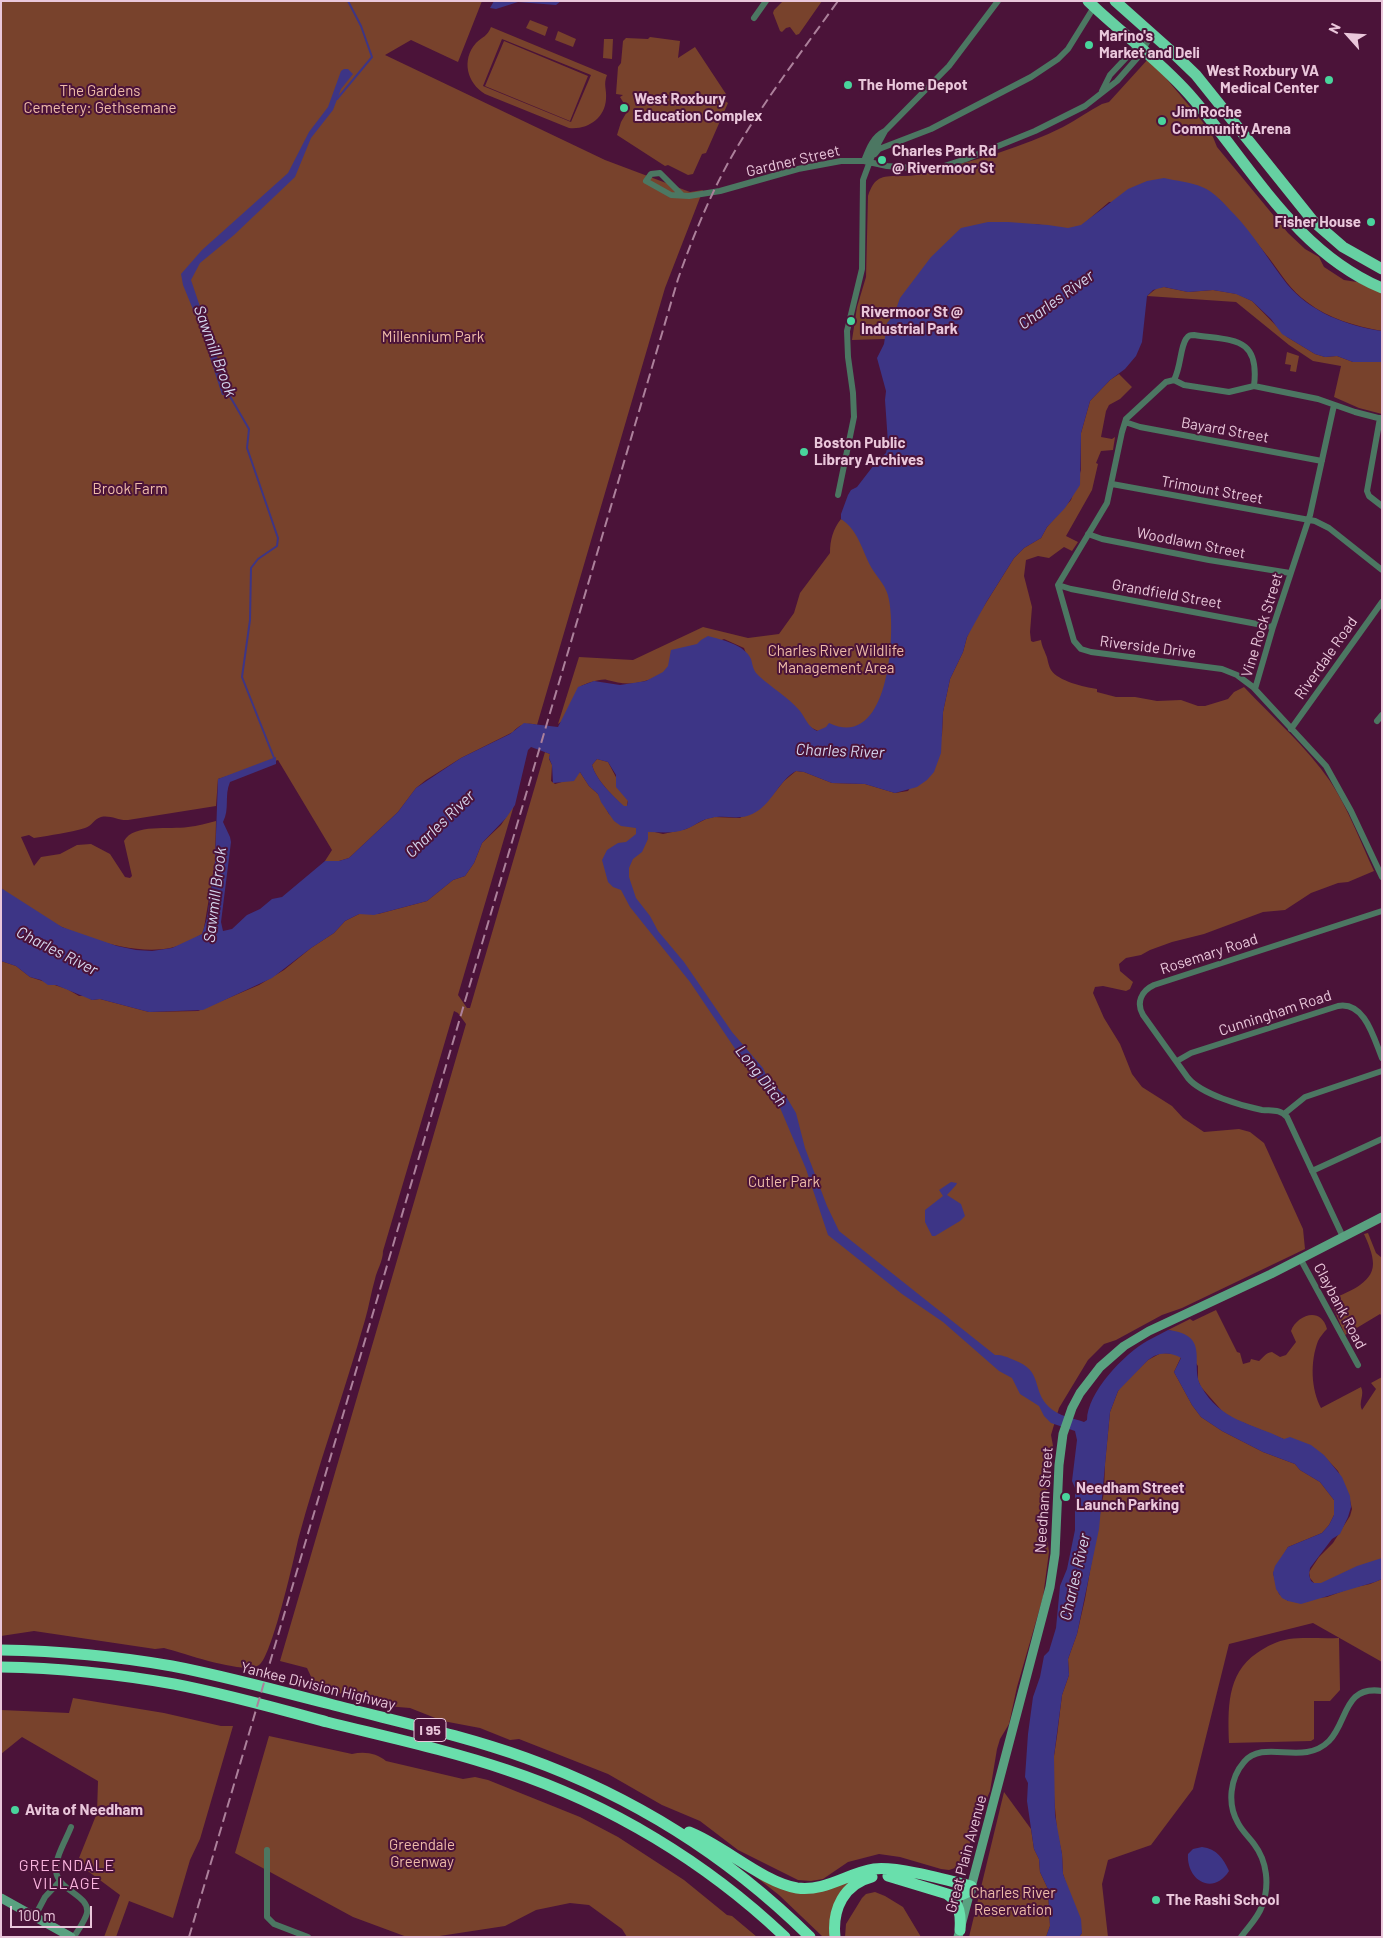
<!DOCTYPE html>
<html>
<head>
<meta charset="utf-8">
<style>
	body { margin:0 }
	#map { position:relative; width:1383px; height:1938px; overflow:hidden; background:#4b1339; font-family:Barlow,sans-serif }
	canvas { display:block }
	.frame { position:absolute; inset:0; border:2px solid #eac7db; pointer-events:none }
	.north { position:absolute; left:1323px; top:10px; width:50px; height:50px; -webkit-text-stroke:4px #4b1339; paint-order:stroke; rotate:296deg; font-size:14px; font-weight:700; line-height:20px; text-align:center; color:#eac7db }
	.north::after { content:''; display:block; margin:auto; width:18px; height:22px; background:#eac7db; clip-path:polygon(50% 0,100% 100%,50% 72%,0 100%) }
	.scale { position:absolute; left:10px; top:1906px; width:82px; height:22px; box-sizing:border-box; border:2px solid #eac7db; border-top:0; padding-left:6px; font-size:15px; line-height:18px; white-space:nowrap; color:#eac7db; -webkit-text-stroke:4px #4b1339; paint-order:stroke }
</style>
</head>
<body>
<div id="map">
<canvas width="1383" height="1938"></canvas>
<div class="frame"></div>
<div class="north">N</div>
<div class="scale">100 m</div>
</div>
<script>
const ctx = document.querySelector('canvas').getContext('2d');
ctx.lineJoin = 'round';
function fillPath(path, color) {
  ctx.fillStyle = color;
  ctx.fill(path, 'evenodd');
}
function strokePath(path, color, width, dash) {
  ctx.strokeStyle = color;
  ctx.lineWidth = width;
  ctx.lineCap = dash ? 'butt' : 'round';
  ctx.setLineDash(dash || []);
  ctx.stroke(path);
}
function label(font, color, halo, rows, align = 'center') {
  ctx.font = font + ' Barlow,sans-serif';
  ctx.lineWidth = 4;
  ctx.setLineDash([]);
  ctx.textBaseline = 'middle';
  ctx.strokeStyle = halo;
  ctx.fillStyle = color;
  for (const [text, x, y, turn = 0] of rows) {
    ctx.save();
    ctx.translate(x, y);
    ctx.rotate((+turn || 0) * Math.PI / 180);
    ctx.textAlign = isNaN(turn) ? turn : align;
    if (halo) ctx.strokeText(text, 0, 0);
    ctx.fillText(text, 0, 0);
    ctx.restore();
  }
}
fillPath(new Path2D(`
	M1 1H482L458 62 411 40 385 55 605 160 690 192 703 190 665 288 537 725C528 722 519 724 513 732L461 758 426 780 416 788 398 812 349 858 339 861H325L332 850 278 760 218 779 216 806 128 820C119 821 111 815 101 817 94 819 92 826 85 828 69 833 51 835 34 838L29 835 21 837 34 866 41 857 60 854 77 845 91 844 110 854 125 877 130 878 132 876 124 841C134 823 170 830 188 827 198 826 207 823 216 821L215 862 204 928 202 934C192 940 181 946 170 948 129 956 66 933 32 911 21 904 11 896 1 888Z
	M783 1H822L799 34 796 35 790 27 786 28 782 32 780 31 773 13 774 10Z
	M530 20 548 27 545 36 526 28Z
	M491 27 607 75C603 85 607 89 606 99 605 118 588 130 569 128L485 94C467 83 461 60 476 43 483 36 487 37 491 27ZM502 39 591 75 571 122 483 86Z
	M558 31 576 39 573 47 555 40Z
	M650 37 680 41 678 58 695 47 726 94 721 98 728 103 706 153 702 154 693 174 688 175 668 165 665 166 617 135 621 122 628 110 620 97 623 95 616 94 618 67 621 63 623 41 626 38 648 39Z
	M604 39H613L612 59 603 58Z
	M504 41 588 76 570 121 485 86Z
	M1149 58 1202 121 1213 137 1217 147 1288 233 1305 249 1319 257 1324 267 1344 280 1357 282 1382 293V331C1355 326 1329 319 1307 302 1291 291 1281 274 1269 258 1253 238 1237 218 1219 199L1109 202 1081 226 1069 229 1035 224 885 339 852 340 857 307 866 277 868 196C875 175 883 176 903 176 913 176 923 174 933 171 977 160 1023 147 1063 127 1076 120 1089 111 1102 104L1109 102Z
	M1164 287 1188 292 1213 290 1237 294 1252 301 1287 337 1315 354 1325 357 1337 356 1353 362H1382V414L1359 408 1334 397 1341 366 1313 361 1289 345 1236 302 1147 296 1157 288Z
	M1287 352 1299 356 1296 372 1290 371 1291 365 1285 364Z
	M1119 374 1132 387 1120 399 1109 405 1106 411 1101 437 1112 439 1115 437 1113 450 1101 451 1096 463 1098 464 1092 490 1066 536 1078 542 1072 551 1064 547 1049 558 1038 556 1026 560 1024 576 1032 607 1030 632 1031 641 1033 642 1041 640C1042 647 1044 649 1046 655 1048 659 1048 665 1051 670 1058 681 1084 687 1097 689V692L1116 697H1135L1157 701 1181 700 1198 706H1205L1228 699 1234 692 1244 687C1273 718 1306 746 1330 781 1348 808 1360 841 1374 871L1348 882 1338 883 1311 893 1285 910 1263 912 1204 934 1172 942 1150 950 1141 955 1126 958 1119 964 1120 971 1133 982 1130 989 1126 991 1103 986 1095 987 1093 993 1104 1018 1120 1044 1132 1074 1142 1087 1172 1106 1183 1118 1204 1132 1239 1129 1250 1132 1264 1143 1303 1229 1305 1249 1182 1308 1162 1315 1116 1340 1104 1344 1088 1360 1059 1408 1051 1435 1053 1446 1048 1469 1050 1478 1046 1495 1044 1533 1048 1544 1049 1552 1043 1597 1017 1687 1009 1724 1000 1739 997 1749 990 1791 985 1803 978 1825 972 1835 967 1854 958 1867 949 1870 941 1869 900 1857 879 1854 848 1862 823 1879 811 1881 798 1880 738 1850 700 1821 662 1805 608 1774 519 1739 510 1740 480 1728 443 1721 410 1708 386 1706 348 1695 325 1690 318 1687 314 1683 307 1668 280 1661 466 1024 458 1013 454 1011 383 1251C383 1261 377 1270 375 1279 371 1293 369 1306 365 1320 344 1393 318 1466 298 1540 294 1559 271 1659 259 1665 243 1675 184 1653 164 1648L155 1649 34 1631 1 1636V961L16 966 30 977 67 989 79 996H85L92 1000 100 999 149 1012 198 1011 259 985 284 970 311 948 334 933 345 921 359 914H378L427 901 453 880 465 876 474 863 482 843 501 825 514 805 458 995 467 1008H470L545 752 550 754 549 759 552 765 551 781 555 784 565 781 580 772 589 786 598 794 609 814 630 826 663 834 686 829 706 819 714 817 740 818 770 798 784 781 796 771 804 772 832 783 865 784 895 793 908 791 942 735 943 712 950 679 963 652 967 637 974 622 1014 558 1024 548 1041 538 1047 527 1071 500 1081 470V433L1090 401 1110 380Z
	M858 489 890 580 896 678 863 727 818 731 812 728 770 699 750 665 744 648 724 639C695 652 672 675 641 682 627 685 619 683 607 680 602 678 585 684 581 686L562 721 558 724 579 657 633 660 703 627 748 638 779 634 794 613 800 593 830 553C830 540 833 529 841 519L843 520Z
	M597 759 608 762 628 800 627 806 624 807C613 796 596 780 592 765Z
	M1368 1233 1376 1253 1382 1258V1316L1380 1314 1345 1335 1330 1300C1345 1293 1373 1284 1373 1264 1373 1254 1368 1243 1364 1234Z
	M1216 1310 1237 1352 1240 1353 1243 1364 1250 1362 1251 1359 1259 1361C1264 1357 1265 1353 1272 1352L1280 1357 1286 1355 1296 1342 1291 1331C1297 1315 1321 1306 1327 1329 1324 1332 1320 1337 1318 1341 1310 1362 1311 1389 1321 1408L1361 1387C1365 1395 1358 1402 1362 1410L1376 1389 1371 1383 1382 1377V1559L1346 1572 1324 1583H1314L1310 1578 1309 1572 1319 1557 1333 1543 1350 1516 1352 1509 1349 1496 1338 1471 1323 1455 1234 1419 1223 1412 1201 1387 1198 1380V1366L1172 1331 1168 1330 1190 1319 1193 1321Z
	M1161 1353 1176 1354 1181 1357 1174 1372 1192 1405 1201 1417 1222 1431 1263 1452 1295 1464 1300 1470 1320 1482 1334 1500V1515L1329 1525 1322 1533 1288 1547 1273 1573 1279 1594 1288 1601 1327 1597 1351 1588 1370 1584 1382 1579V1662L1313 1623 1229 1644 1193 1789 1151 1845 1108 1860 1102 1884 1108 1937H1079L1082 1933 1063 1874 1062 1854 1057 1831 1054 1796V1756L1057 1736 1062 1695 1069 1675 1068 1659 1077 1634 1085 1599 1104 1492 1105 1463 1110 1412 1118 1391 1123 1384 1148 1360Z
	M1339 1638 1340 1690 1330 1701H1314V1739L1311 1741 1229 1743C1228 1710 1226 1674 1257 1653 1267 1646 1277 1641 1289 1639 1305 1637 1322 1639 1339 1638Z
	M73 1698 164 1713 221 1726H233L200 1839 190 1860 173 1918 129 1901 116 1937H104L120 1895 77 1863 97 1813 98 1781 22 1737 1 1754V1710L69 1713Z
	M269 1736 352 1754C364 1751 377 1753 386 1761L463 1779 475 1777 488 1780 580 1817 618 1837 684 1880 727 1915 732 1916 757 1937H627L622 1929 589 1905 570 1903 536 1910 505 1926 433 1937H407L353 1917 235 1853Z
	M1004 1792 1031 1829 1034 1849 1039 1859 1040 1872 1048 1889 1050 1926 1046 1937H969Z
	M751 1873 784 1888 857 1878 850 1885 832 1937H823L779 1895Z
	M875 1892 885 1896 903 1907 921 1937H845L846 1924 862 1898 866 1894Z`), '#78422c');
fillPath(new Path2D(`
	M494 1H561L556 5 518 2 496 9 490 8Z
	M344 69H348L353 74 341 89 333 110 311 138 295 177 234 235 200 263 191 280 230 395H222L201 329 183 285 181 274 202 250 288 173 309 132 328 107 341 71Z
	M1164 178C1176 181 1191 182 1202 187 1214 191 1225 205 1234 214 1254 235 1269 261 1287 284 1310 312 1347 326 1382 331V362H1353L1337 356 1325 357 1315 354 1282 334 1271 319 1252 301 1236 294 1213 290 1188 292 1164 287 1153 290 1147 296 1142 342 1136 356 1125 369 1110 380 1090 401 1081 433 1080 485 1065 508 1047 527 1041 538 1024 548 1014 558 987 601 967 637 963 652 950 679 943 712 941 753 934 772 927 780 917 787 895 793 865 784 832 783 804 772 796 771C780 780 773 800 759 810 741 823 729 814 711 818 701 819 695 826 686 829 674 834 661 832 648 832V839L642 852 633 859 629 868V877L636 898 650 916 658 931 684 962 732 1032 763 1068 767 1077 787 1098 796 1113 805 1148 827 1206 839 1231 995 1355C1003 1355 1007 1357 1014 1360 1044 1371 1031 1390 1049 1407 1058 1416 1073 1418 1084 1422L1087 1420C1087 1393 1124 1354 1147 1341 1154 1337 1161 1334 1168 1330 1212 1335 1189 1364 1201 1386 1220 1421 1252 1423 1284 1439L1290 1437 1311 1445 1324 1455 1342 1477 1350 1496 1351 1507 1348 1517 1340 1534 1332 1539 1310 1568 1309 1575 1311 1581 1314 1583H1321L1357 1566 1382 1558V1579L1375 1582 1301 1604 1288 1601 1282 1598 1276 1589 1273 1573 1275 1566 1288 1547 1322 1533 1329 1525 1334 1515V1500L1320 1482 1300 1470 1295 1464 1263 1452 1222 1431 1201 1417 1192 1405 1174 1372 1181 1358C1173 1353 1163 1352 1154 1356L1148 1360 1118 1391 1110 1412 1099 1529 1077 1634 1068 1659 1069 1675 1062 1695 1054 1756 1055 1815 1062 1854 1063 1874 1081 1919 1082 1933 1079 1937H1046L1050 1926 1048 1889 1040 1872 1039 1859 1034 1849 1027 1801 1028 1783 1025 1777 1028 1734 1033 1697 1040 1677 1044 1656 1049 1651 1056 1628 1060 1586 1067 1569 1075 1530V1488L1072 1481 1077 1440 1075 1431 1051 1423 1044 1416 1039 1406 1020 1394 1012 1378 999 1371 943 1322 902 1294 828 1235 806 1169 778 1103 773 1095 766 1089 744 1062 690 982 630 907 621 890 613 887 608 882 602 860 607 850 618 843 626 842 636 834V828L621 826 614 821 601 802 598 794 589 786 580 772 574 781 553 783 552 765 549 758 550 754 531 747 528 750 515 805 506 818 482 843 474 863 465 876 453 880 427 901 374 915 359 914 345 921 334 933 311 948 272 978 203 1010 149 1012 100 999 92 1000 56 985H48L41 980 30 977 16 966 1 961V888L62 927 117 946 136 950 152 951 172 948 202 934 207 918 215 862 218 779 276 757V764L230 782C224 796 230 809 223 822L230 837 231 842 221 922 223 931 232 929 247 915 260 909 272 899 282 897 325 861H339L349 858 398 812 416 788 461 758 510 734 524 723 558 727 578 687 594 681 620 685 646 681 663 672 668 666 671 650 697 644 701 640 708 636C722 640 744 644 751 659 753 666 753 671 759 676 772 688 788 697 800 711 806 719 808 727 817 731L826 727 829 723C889 752 896 634 889 600 887 586 878 579 871 567 862 550 858 530 841 519V514L848 495 851 490 857 487 877 461 886 453 888 443 885 400 886 391 877 358 884 344 887 323 894 315 900 298 931 257 961 228 988 222H1008L1048 225 1068 228 1081 225 1128 189 1147 181ZM597 759 608 762 616 775V787L628 801 627 806H624C613 796 596 780 592 765Z
	M951 1182 957 1183 956 1185 947 1195 961 1204 965 1216 960 1221 935 1236H932L925 1222V1210L943 1196 939 1190Z
	M1202 1847C1217 1849 1223 1858 1229 1871 1212 1897 1186 1879 1188 1854L1193 1849Z`), '#3d3586');
strokePath(new Path2D(`
	M337 99 372 57 361 26 348 1
	M228 393 249 429 247 448 278 538 277 546 258 559 251 568 250 620 242 677 274 758`), '#3d3586', 2);
strokePath(new Path2D(`
	M754 18 766 1
	M1102 91 1110 75 1139 44
	M875 154 879 149 931 129 1031 77 1058 59 1068 49 1094 7
	M864 161C869 148 873 137 885 131L949 66 998 1
	M682 195 660 173 651 174 646 181 671 195 689 196 720 191 798 169 841 161H864L887 166 911 168 941 167 966 159 1035 131 1085 106 1117 81 1139 56 1152 34
	M1174 380C1181 367 1180 348 1186 339 1189 335 1190 335 1194 335 1233 341 1260 336 1254 386
	M1380 418 1367 491 1369 496 1382 506
	M1382 419 1355 412 1318 399 1254 386 1229 392 1184 385 1174 380 1166 382 1126 419 1122 432 1107 503 1058 585 1074 641 1081 649 1091 652 1222 669 1237 675 1253 687 1326 766 1351 811 1382 877
	M1125 422 1140 427 1322 461
	M1112 484 1315 521 1329 528 1382 570
	M838 495 854 417 853 393 848 357 847 331 862 269 863 180 873 153 885 131
	M1088 534 1102 539 1209 560 1290 573
	M1058 585 1071 589 1273 627
	M1255 689 1273 627 1310 515 1334 405
	M1377 721 1382 715
	M1291 729 1382 602
	M1177 1061 1191 1053 1338 1006C1365 1001 1374 1039 1382 1058
	M1284 1114 1305 1097 1382 1071
	M1312 1171 1382 1139
	M1343 1237 1287 1117C1280 1109 1272 1111 1262 1110 1242 1106 1201 1094 1188 1078L1143 1015C1136 1003 1141 991 1154 985L1382 911
	M1301 1260 1358 1365
	M71 1827C66 1840 55 1857 56 1871 58 1891 90 1895 87 1913 85 1921 78 1930 74 1937
	M267 1850V1917L274 1924 308 1937
	M35 1916 45 1897 60 1881
	M1241 1937C1248 1927 1258 1918 1262 1906 1270 1885 1267 1861 1254 1844 1249 1837 1242 1831 1238 1823 1227 1804 1230 1778 1244 1762 1264 1738 1303 1767 1329 1741 1348 1722 1343 1685 1382 1691`), '#4c7762', 6);
strokePath(new Path2D(`
	M1 1898 71 1937
	M958 1937 1050 1587 1055 1554 1059 1465 1063 1434 1072 1408 1080 1393 1100 1367 1124 1346 1149 1331 1271 1274 1382 1217`), '#59a180', 9);
strokePath(new Path2D(`
	M1088 1C1121 33 1158 59 1189 94 1249 162 1294 251 1382 288
	M1115 1 1169 49 1196 75 1313 221 1343 247 1382 269`), '#66d0a2', 11);
strokePath(new Path2D(`
	M1 1650C59 1651 115 1656 172 1666 225 1676 278 1691 330 1704 395 1721 462 1735 526 1758 632 1796 729 1857 810 1937
	M1 1667C59 1668 117 1674 174 1684 226 1694 276 1708 327 1722 387 1737 448 1750 507 1770 610 1804 706 1862 785 1937
	M689 1832C723 1845 762 1882 797 1888 825 1892 848 1873 874 1869 897 1866 947 1880 971 1886
	M888 1876 954 1896 961 1895 970 1891
	M947 1894C960 1902 961 1916 960 1930
	M835 1937C832 1909 844 1884 872 1877`), '#69dfac', 11);
strokePath(new Path2D(`
	M189 1937 678 279C692 239 708 200 728 163 760 106 800 54 838 1`), '#ac809b', 2, [10, 5]);
for (const [x, y, r, color] of [
	[1089,45,5,"#49d49c"],
	[1329,80,5,"#49d49c"],
	[848,85,5,"#49d49c"],
	[624,108,5,"#49d49c"],
	[1162,121,5,"#49d49c"],
	[882,160,5,"#49d49c"],
	[1371,222,5,"#49d49c"],
	[851,321,5,"#49d49c"],
	[804,452,5,"#49d49c"],
	[1066,1497,5,"#49d49c"],
	[15,1810,5,"#49d49c"],
	[1156,1900,5,"#49d49c"]
]) {
  const dot = new Path2D();
  dot.arc(x, y, r, 0, 2 * Math.PI);
  ctx.fillStyle = color;
  ctx.fill(dot);
  strokePath(dot, '#4b1339', 2);
}
for (const [x, y, w] of [
	[430,1730,32]
]) {
  const box = new Path2D();
  box.roundRect(x - w / 2, y - 11.5, w, 23, 4);
  ctx.fillStyle = '#4b1339';
  ctx.fill(box);
  strokePath(box, '#eac7db', 1);
}
label('bold 14px', '#eac7db', null, [
	["I 95",430,1730]
]);
label('bold 15px', '#eac7db', '#4b1339', [
	["Marino's",1099,36],
	["Market and Deli",1099,53],
	["West Roxbury VA",1319,71,"right"],
	["Medical Center",1319,88,"right"],
	["The Home Depot",858,85],
	["West Roxbury",634,99],
	["Education Complex",634,116],
	["Jim Roche",1172,112],
	["Community Arena",1172,129],
	["Charles Park Rd",892,151],
	["@ Rivermoor St",892,168],
	["Fisher House",1361,222,"right"],
	["Rivermoor St @",861,312],
	["Industrial Park",861,329],
	["Boston Public",814,443],
	["Library Archives",814,460],
	["Needham Street",1076,1488],
	["Launch Parking",1076,1505],
	["Avita of Needham",25,1810],
	["The Rashi School",1166,1900]
], 'left');
label('15px', '#eebca8', '#4b1339', [
	["The Gardens",100,91],
	["Cemetery: Gethsemane",100,108],
	["Millennium Park",433,337],
	["Brook Farm",130,489],
	["Charles River Wildlife",836,651],
	["Management Area",836,668],
	["Cutler Park",784,1182],
	["Greendale",422,1845],
	["Greenway",422,1862],
	["Charles River",1013,1893],
	["Reservation",1013,1910]
]);
label('15px', '#eac7db', '#4b1339', [
	["Gardner Street",793,161,-13],
	["Bayard Street",1225,430,10],
	["Trimount Street",1212,490,10],
	["Woodlawn Street",1191,543,11],
	["Grandfield Street",1167,594,10],
	["Vine Rock Street",1262,625,-73],
	["Riverside Drive",1148,647,7],
	["Riverdale Road",1326,658,-55],
	["Rosemary Road",1209,954,-18],
	["Cunningham Road",1275,1013,-18],
	["Claybank Road",1340,1306,62],
	["Needham Street",1044,1500,-86],
	["Yankee Division Highway",318,1686,14],
	["Great Plain Avenue",966,1854,-75]
]);
label('italic 16px', '#d4d6ed', '#4b1339', [
	["Charles River",1056,300,-36],
	["Sawmill Brook",215,351,70],
	["Charles River",840,751,2],
	["Charles River",440,824,-44],
	["Sawmill Brook",215,895,-83],
	["Charles River",57,951,27],
	["Long Ditch",761,1076,52],
	["Charles River",1075,1577,-77]
]);
ctx.letterSpacing = '1px';
label('16px', '#f9b3dd', '#4b1339', [
	["GREENDALE",67,1866],
	["VILLAGE",67,1884]
]);
ctx.letterSpacing = '0px';
</script>
</body>
</html>
